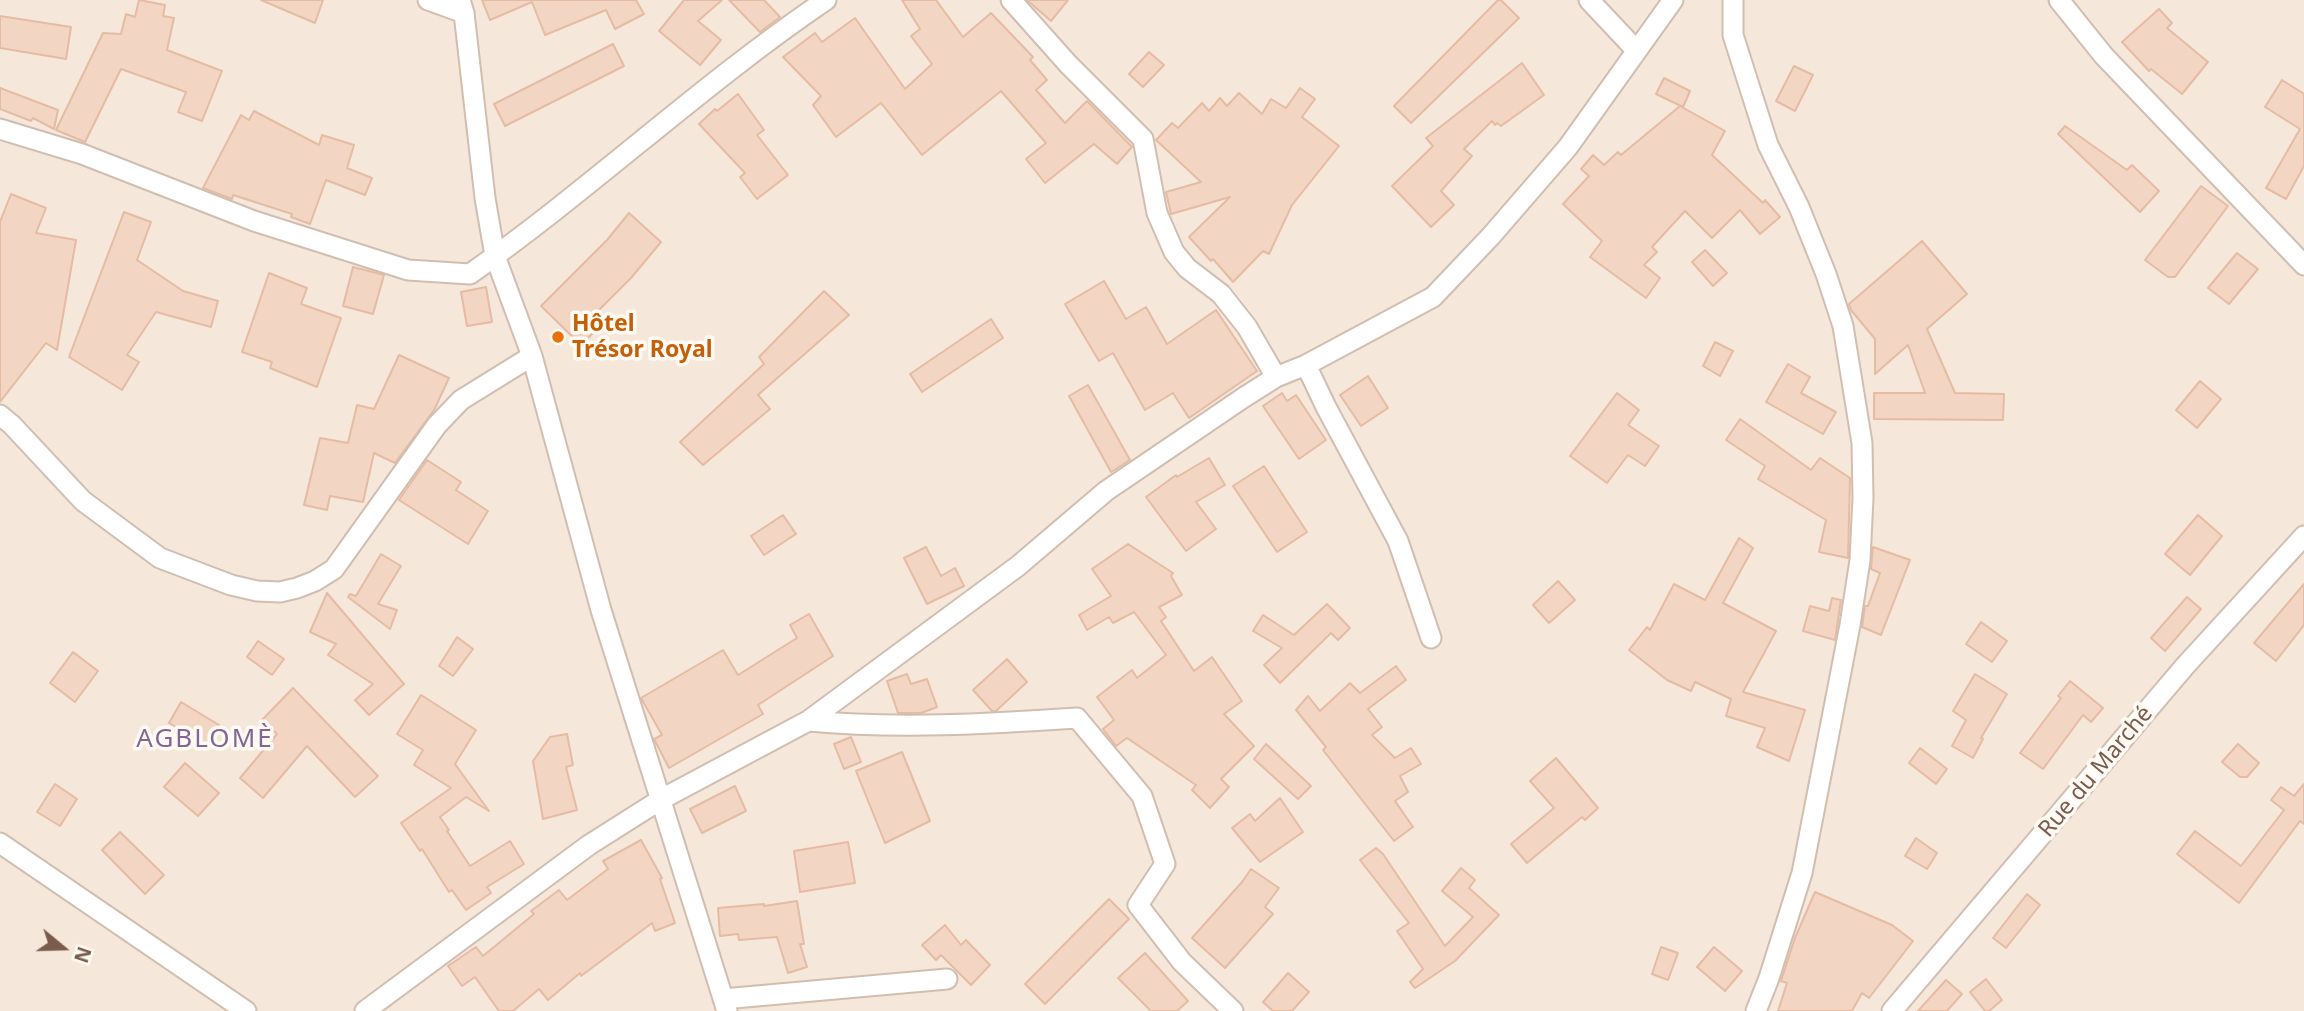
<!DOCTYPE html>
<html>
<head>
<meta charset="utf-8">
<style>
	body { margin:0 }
	#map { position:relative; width:2304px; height:1011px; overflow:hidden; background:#fdf6ec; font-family:"Noto Sans",sans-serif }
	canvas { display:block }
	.north { position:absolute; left:28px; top:913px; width:70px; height:70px; -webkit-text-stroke:5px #fffaf3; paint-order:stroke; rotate:109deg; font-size:19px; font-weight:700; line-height:28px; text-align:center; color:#7a5c4d }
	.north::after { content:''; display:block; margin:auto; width:24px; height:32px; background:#7a5c4d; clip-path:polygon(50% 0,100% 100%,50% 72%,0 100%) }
</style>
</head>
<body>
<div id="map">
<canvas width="2304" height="1011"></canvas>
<div class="north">N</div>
</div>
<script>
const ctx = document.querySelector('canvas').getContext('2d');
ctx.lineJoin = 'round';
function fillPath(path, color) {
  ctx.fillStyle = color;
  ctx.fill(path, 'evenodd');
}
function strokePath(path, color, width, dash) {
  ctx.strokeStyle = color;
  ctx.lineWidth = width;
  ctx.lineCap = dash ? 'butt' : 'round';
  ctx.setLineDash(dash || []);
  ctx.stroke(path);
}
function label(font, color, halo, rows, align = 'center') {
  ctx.font = font + ' "Noto Sans",sans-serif';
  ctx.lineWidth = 7;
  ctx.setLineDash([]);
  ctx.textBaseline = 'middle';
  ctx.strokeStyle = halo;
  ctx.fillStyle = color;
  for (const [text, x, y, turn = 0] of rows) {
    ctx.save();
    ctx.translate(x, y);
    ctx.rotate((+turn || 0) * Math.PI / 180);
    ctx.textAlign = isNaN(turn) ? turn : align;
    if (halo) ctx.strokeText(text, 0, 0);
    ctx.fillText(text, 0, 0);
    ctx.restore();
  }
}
fillPath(new Path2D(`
	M0 0H2304V1011H0Z`), '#f5e8da');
const building = new Path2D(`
	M139 0 165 5 163 16 174 18 167 50 222 71 202 121 178 112 186 92 121 69 85 142 56 130 103 33 121 34 126 14 135 17Z
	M261 0H323L315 23Z
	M482 0H636L644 14 615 29 606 10 545 35 532 2 490 20Z
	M684 0H722L698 21 721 40 700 65 659 31Z
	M729 0H764L780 17 760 32Z
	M902 0H936L963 37 991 13 1033 57 1030 60 1047 80 1036 90 1065 123 1087 101 1132 147 1117 164 1094 144 1045 183 1026 159 1046 143 1001 91 922 155 881 103 836 137 813 105 821 96 783 57 815 33 822 42 855 18 905 89 932 64 911 36 920 29Z
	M1027 0H1068L1051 21Z
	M1498 0H1501L1519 18 1411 123 1394 106Z
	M2159 9 2172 23 2167 28 2208 62 2182 94 2151 69 2149 71 2122 42Z
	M0 16 71 27 66 59 0 48Z
	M613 44 624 66 505 126 494 104Z
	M1149 52 1164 65 1143 87 1129 74Z
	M1522 63 1544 95 1501 126 1497 123 1495 125 1492 121 1464 149 1472 156 1441 191 1454 205 1431 227 1392 186 1433 146 1426 138Z
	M1794 66 1813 75 1795 111 1776 101Z
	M1664 78 1690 91 1683 107 1656 94Z
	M2282 80 2304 94V166L2286 199 2266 188 2300 129 2265 107Z
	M0 88 58 110 54 129 33 118 31 121 0 109Z
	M1300 88 1315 99 1302 117 1339 146 1292 205 1269 254 1263 251 1233 282 1213 259 1211 261 1189 237 1230 197 1171 214 1166 192 1201 182 1156 140 1172 123 1178 128 1202 103 1209 111 1220 98 1227 106 1239 93 1262 114 1271 99 1286 108Z
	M738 94 764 130 757 135 788 175 757 199 740 177 745 173 699 124 715 109 717 111Z
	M1680 106 1725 131 1712 155 1763 203 1765 200 1780 217 1760 234 1740 210 1712 238 1685 211 1652 247 1657 252 1644 265 1660 278 1646 298 1590 257 1602 241 1563 204 1589 176 1581 169 1593 155 1604 165 1618 152 1621 155Z
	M254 111 319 145 322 135 354 145 347 168 372 178 365 195 326 180 310 224 291 217 292 214 233 195 232 199 203 188 241 115 249 120Z
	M2065 126 2127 170 2132 165 2159 191 2140 212 2058 134Z
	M2201 186 2228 206 2175 277H2168L2145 260Z
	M11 194 46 208 36 233 76 240 57 350 46 343 0 402V222Z
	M124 212 151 222 137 260 183 291 218 301 211 327 156 312 127 355 139 362 122 390 69 357Z
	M629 213 661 242 631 278 588 321 597 329 581 345 541 306 607 240Z
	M1922 241 1967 294 1927 329 1955 393 2004 394 2003 420 1874 419V393H1925L1908 345 1875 374V339L1851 310 1849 304Z
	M1705 250 1727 273 1713 286 1692 262Z
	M2237 253 2258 269 2229 304 2208 288Z
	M353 267 384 275 373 314 343 306Z
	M269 273 307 288 301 304 341 318 317 387 270 368 272 362 242 352Z
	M1104 281 1126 319 1146 307 1167 344 1216 310 1257 371 1189 418 1173 393 1145 410 1113 353 1099 361 1065 304Z
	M486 287 492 322 467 326 461 292Z
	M824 291 849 315 758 395 770 409 703 465 680 442 764 364 759 357Z
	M991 319 1003 338 922 392 910 374Z
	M1715 342 1733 351 1720 376 1703 366Z
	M399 355 449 378 434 410 395 463 374 453 363 502 330 496 327 510 304 505 320 438 348 443 357 405 374 409Z
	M1788 364 1810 377 1801 393 1836 412 1823 434 1766 402Z
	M1368 376 1388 408 1361 426 1340 395Z
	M2200 381 2221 399 2197 428 2176 410Z
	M1088 385 1130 460 1111 472 1069 396Z
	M1282 393 1287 401 1296 395 1326 440 1299 459 1263 406Z
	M1617 393 1639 410 1628 425 1659 446 1645 466 1628 455 1607 483 1570 456Z
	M1740 419 1811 470 1820 458 1850 478 1848 558 1819 552 1826 520 1758 479 1765 466 1726 440Z
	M1209 458 1225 485 1196 502 1216 529 1186 551 1146 497 1176 475 1177 477Z
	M427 460 461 482 456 490 488 511 468 544 399 500Z
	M1264 466 1307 532 1277 552 1233 486Z
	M783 515 796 534 764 555 751 536Z
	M2198 515 2222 536 2190 575 2165 554Z
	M1739 538 1753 548 1723 603 1776 631 1743 692 1805 710 1789 761 1757 747 1765 728 1726 716 1731 699 1695 682 1691 691 1667 680 1629 650 1647 627 1650 630 1674 584 1705 600Z
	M1128 544 1173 573 1171 576 1182 595 1159 607 1166 617 1161 621 1194 671 1212 657 1242 701 1224 714 1254 746 1221 779 1229 787 1210 808 1192 790 1196 785 1127 738 1116 746 1103 729 1114 720 1097 697 1132 670 1137 678 1166 655 1134 612 1113 623 1109 617 1087 630 1079 615 1111 596 1092 569Z
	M926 547 941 576 955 568 964 586 927 604 904 558Z
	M1873 547 1910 560 1881 635 1862 627 1865 606H1868L1880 573 1871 569Z
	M381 554 401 566 378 604 397 610 390 629 348 597 350 594 356 596Z
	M1558 581 1575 600 1549 623 1533 605Z
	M2304 584V625L2276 661 2254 643Z
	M327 593 404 684 369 715 355 700 373 684 328 655 336 644 310 632Z
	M2187 597 2201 609 2165 651 2151 638Z
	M1832 598 1841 600 1835 640 1803 631 1810 606 1829 611Z
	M1327 604 1350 628 1338 640 1331 633 1280 683 1264 665 1282 648 1253 631 1263 615 1294 635Z
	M809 614 833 656 758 705 763 714 669 768 654 739 662 735 641 698 723 650 738 675 797 638 790 625Z
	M1981 622 2007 641 1992 662 1966 644Z
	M457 637 473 649 453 676 439 666Z
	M258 641 284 659 272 675 247 657Z
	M73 652 98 671 75 702 50 683Z
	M1007 659 1027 682 996 711H992L973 690Z
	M1396 666 1406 680 1368 709 1382 727 1372 735 1395 758 1411 748 1421 764 1400 776 1408 792 1395 801 1413 827 1394 841 1323 750 1326 747 1296 710 1308 696 1320 711 1350 683 1360 693Z
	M907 674 911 684 927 679 937 707 921 713H898L887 681Z
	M1975 674 2007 694 1981 738 1983 739 1973 758 1952 746 1966 720 1953 711Z
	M2070 681 2103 708 2091 722 2083 715 2043 769 2020 753 2061 698 2058 696Z
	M293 688 378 776 355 797 307 746 263 798 240 778 277 734 262 720Z
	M421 695 476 730 455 764 489 811 466 797 440 817 449 830 447 831 470 866 510 841 524 864 487 887 491 893 466 910 452 890 449 892 422 849 420 851 401 823 451 788 414 765 423 750 397 734Z
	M181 702 219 725 207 745 169 723Z
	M567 734 573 765 566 767 577 810 543 819 533 761 550 737Z
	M851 737 861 762 844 769 834 744Z
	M1266 744 1311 786 1298 799 1254 759Z
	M2238 744 2259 763 2247 777H2240L2222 762Z
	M1920 748 1947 769 1936 784 1909 763Z
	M902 752 930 821 885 843 856 771Z
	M1556 758 1598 808 1585 820 1582 817 1527 863 1511 844 1554 808 1530 781Z
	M185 763 219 793 198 816 164 787Z
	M55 784 77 799 60 826 37 812Z
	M2304 784V824L2300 821 2239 903 2177 854 2195 831 2241 866 2284 810 2271 800 2281 787 2294 796Z
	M735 786 746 811 702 833 690 809Z
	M1280 798 1303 832 1260 862 1232 828 1250 814 1255 821Z
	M120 832 164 875 145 894 102 850Z
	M1916 838 1937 853 1927 869 1905 856Z
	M641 840 662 878 660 879 675 923 655 931 652 923 581 976 580 973 548 1000 539 989 513 1011H499L475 977 462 986 448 966 476 947 483 956 534 914 531 911 559 890 567 900 608 869 603 861Z
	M848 842 855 883 800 892 794 851Z
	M1376 848 1383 854 1445 946 1473 917 1442 891 1461 868 1475 880 1469 888 1499 915 1455 961 1415 988 1410 982 1423 969 1397 931 1409 923 1360 860Z
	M1251 869 1279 888 1265 907 1273 914 1225 968 1192 938 1242 882Z
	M1815 892 1892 925 1913 941 1869 998 1862 993 1852 1011H1778L1787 983 1781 981 1795 938Z
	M2027 894 2040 905 2006 948 1993 938Z
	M1109 899 1129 919 1045 1004 1025 984Z
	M797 901 804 944H800L807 967 788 973 777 937 739 940 738 934 720 936 718 908 764 904V906Z
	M945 925 961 945 966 940 990 965 971 985 941 955 936 960 922 945Z
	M1661 947 1678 953 1668 980 1652 974Z
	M1714 947 1742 971 1725 991 1697 967Z
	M1145 953 1188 1001 1177 1011H1151L1118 978Z
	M1288 973 1309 992 1292 1011H1273L1263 1002Z
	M1986 979 2002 1000 1989 1011H1985L1970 992Z
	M1946 980 1962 994 1947 1011H1918Z`);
fillPath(building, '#f3d5c3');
strokePath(building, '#e6bba3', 2);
const minor = new Path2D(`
	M428 0 464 13
	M460 0 464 13 485 198 495 256 532 356 601 610 727 1011
	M1011 0 1068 64 1143 139 1157 213 1174 252 1187 268 1221 294 1247 327 1276 377
	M1589 0 1636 50
	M1733 0V35L1768 145 1799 207 1826 274 1843 326 1862 443 1863 498 1860 560 1850 625 1802 873 1769 978 1756 1011
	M2059 0 2104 56 2304 265
	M0 129 82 154 254 221 408 270 470 274C592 188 702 84 826 0
	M1306 365 1326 407 1398 541 1431 638
	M0 415 12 425 83 501 160 558 231 585 257 591 280 592 297 588 315 581 334 569 437 425 461 400 532 356
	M808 721C897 729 988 724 1077 718L1142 796 1165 864 1138 905 1182 962 1233 1011
	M0 843 246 1011
	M723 999 947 979
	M365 1011 589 845 660 800 808 721 1018 566 1106 491 1243 398 1276 377 1306 365 1433 297 1491 236 1568 147 1673 0
	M1892 1011 2185 666 2304 536`);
strokePath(minor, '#d1beb0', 23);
strokePath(minor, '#fff', 19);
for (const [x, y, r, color] of [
	[558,337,7,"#e8710a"]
]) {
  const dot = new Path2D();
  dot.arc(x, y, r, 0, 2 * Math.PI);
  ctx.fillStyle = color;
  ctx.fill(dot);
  strokePath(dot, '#fffaf3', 2.5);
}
label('bold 23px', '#c56008', '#fffaf3', [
	["Hôtel",572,324],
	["Trésor Royal",572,350]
], 'left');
label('23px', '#7a5c4d', '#fffaf3', [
	["Rue du Marché",2096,772,-50]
]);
ctx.letterSpacing = '2px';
label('26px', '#846695', '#fffaf3', [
	["AGBLOMÈ",205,740]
]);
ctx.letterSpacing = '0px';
</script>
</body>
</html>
